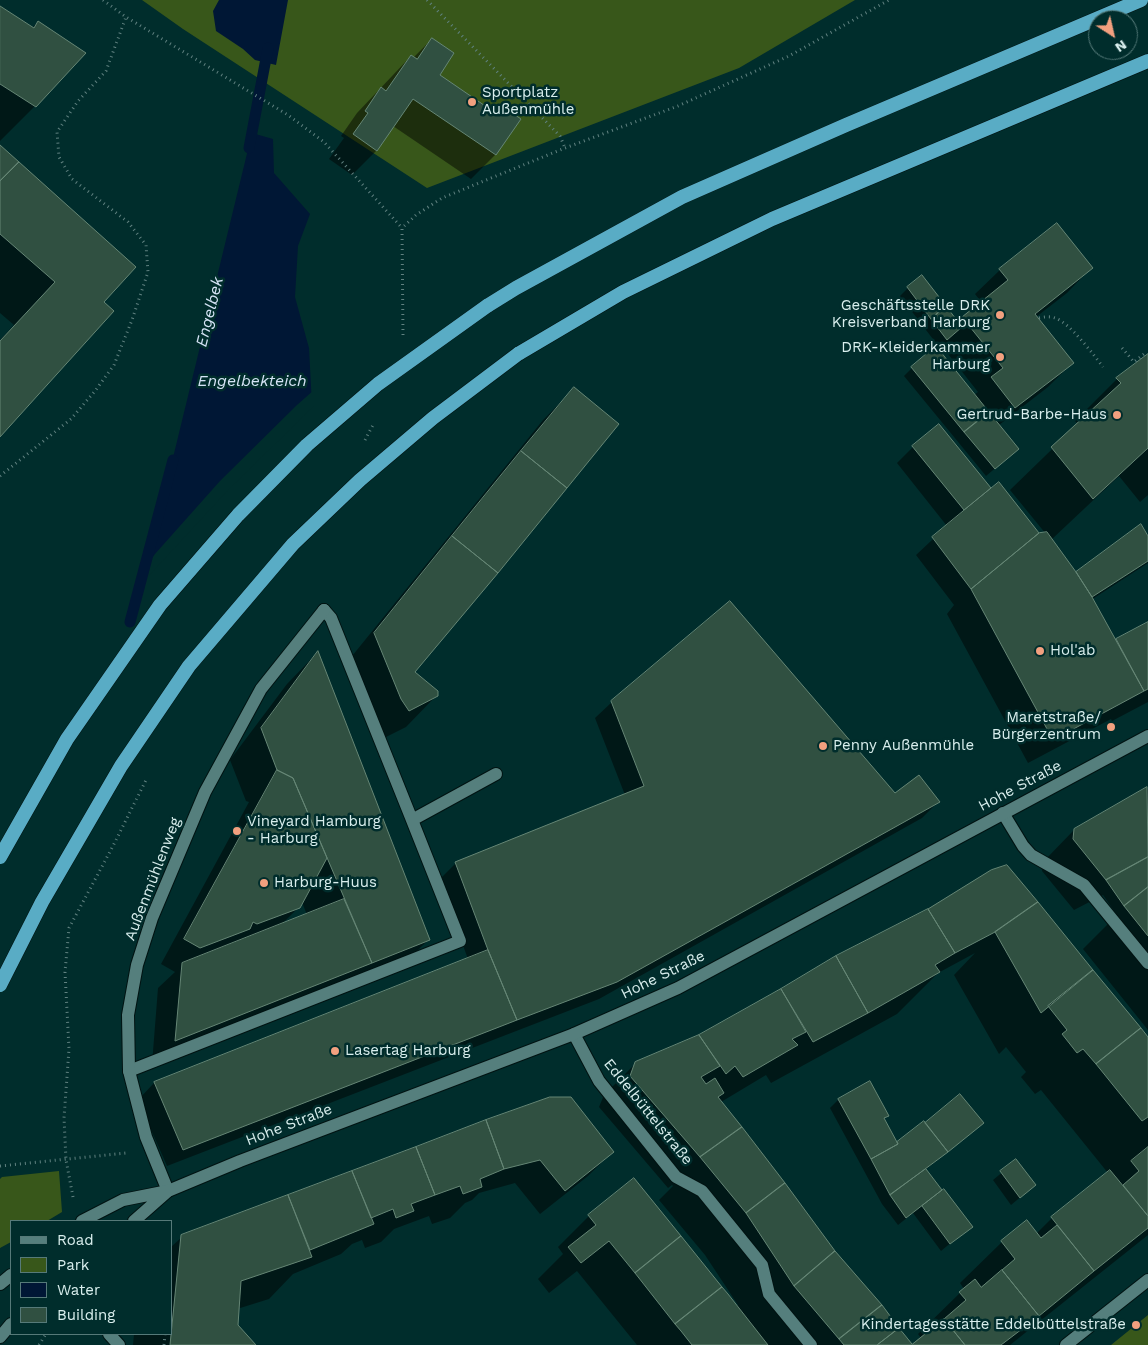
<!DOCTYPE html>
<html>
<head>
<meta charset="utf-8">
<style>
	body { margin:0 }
	#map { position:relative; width:1148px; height:1345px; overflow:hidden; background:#002d2c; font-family:"Work Sans",sans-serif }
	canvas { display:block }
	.legend { position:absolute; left:10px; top:1220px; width:162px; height:115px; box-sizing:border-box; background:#002d2c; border:1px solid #567a79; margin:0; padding:6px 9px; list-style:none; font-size:15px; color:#d8eeed }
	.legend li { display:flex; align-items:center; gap:10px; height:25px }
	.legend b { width:25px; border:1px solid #567a79 }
	.north { position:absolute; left:1088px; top:10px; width:50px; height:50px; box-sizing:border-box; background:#002d2c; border:1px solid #567a79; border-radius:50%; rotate:145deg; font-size:14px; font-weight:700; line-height:20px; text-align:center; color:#d8eeed }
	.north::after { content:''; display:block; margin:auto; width:18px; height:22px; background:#f2a07f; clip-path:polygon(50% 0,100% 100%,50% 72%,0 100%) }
</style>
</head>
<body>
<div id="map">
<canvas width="1148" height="1345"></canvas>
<ul class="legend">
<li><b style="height:6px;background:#557f7d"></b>Road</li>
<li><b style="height:14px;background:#38571a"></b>Park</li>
<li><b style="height:14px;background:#001735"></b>Water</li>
<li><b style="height:14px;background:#305041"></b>Building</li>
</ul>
<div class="north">N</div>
</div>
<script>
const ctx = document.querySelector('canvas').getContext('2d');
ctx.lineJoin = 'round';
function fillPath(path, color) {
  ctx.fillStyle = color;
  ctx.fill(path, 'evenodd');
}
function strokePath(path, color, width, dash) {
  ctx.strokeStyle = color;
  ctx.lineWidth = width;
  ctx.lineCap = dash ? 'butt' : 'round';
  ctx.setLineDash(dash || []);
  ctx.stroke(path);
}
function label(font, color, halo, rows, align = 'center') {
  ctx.font = font + ' "Work Sans",sans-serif';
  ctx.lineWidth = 5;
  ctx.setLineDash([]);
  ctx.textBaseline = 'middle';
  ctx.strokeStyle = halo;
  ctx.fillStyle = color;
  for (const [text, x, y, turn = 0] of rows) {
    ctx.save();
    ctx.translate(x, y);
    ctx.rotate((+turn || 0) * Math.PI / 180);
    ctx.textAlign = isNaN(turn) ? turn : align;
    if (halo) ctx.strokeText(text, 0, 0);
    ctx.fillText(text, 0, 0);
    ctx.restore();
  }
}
fillPath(new Path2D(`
	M142 0H855L739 68 427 188 183 29Z
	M59 1171 62 1212 47 1221H11V1242L0 1248V1179L2 1177Z
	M1148 1315V1345H1111Z`), '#38571a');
fillPath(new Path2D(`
	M219 0H288L276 65 255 60 243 49 216 31 213 11Z
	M252 133 273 139 274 173 310 214 298 246 295 297 309 348 312 405 227 488 142 579 170 470Z`), '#001735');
fillPath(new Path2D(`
	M314 390V406L229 489 144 581H140V575L155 554 220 481 297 405Z`), '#002d2c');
fillPath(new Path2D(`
	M0 7 32 28 38 22 35 106 0 141Z
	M432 39 438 75 493 112 499 106 496 154 471 179 393 126 376 151 352 175 329 159 344 138 341 136 357 113 411 56 413 58Z
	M0 147 102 302 0 435V340L14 325 0 313Z
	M1057 225 1091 268 1067 293 1036 317 1072 363 1048 387 999 425 1018 449 986 476 904 376 912 368 974 395 978 392 941 345 939 347 900 296 908 288 957 323 982 303 975 294 1000 270Z
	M1148 355V495L1140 502 1119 476 1051 540 1076 573 1148 538V563L1091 600 1114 642 1148 623V702L1112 721 1111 719 1028 763 947 614 954 605 916 555 947 526 897 463 913 447 938 426 990 490 1039 534H1046L1010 490 1078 424 1075 421 1117 379Z
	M574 389 413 672 437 695 406 727 378 741 344 666 543 420Z
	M317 653 428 940 397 971 152 1064 158 988 175 972 161 964 249 802 246 801 230 760 287 684ZM302 902 307 915 281 925 299 907Z
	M612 702 895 794 938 802 922 818 599 999 167 1166 138 1100 154 1083 468 959 439 880 456 863 625 795 595 718Z
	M1148 789V1030L1083 949 1117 915 1103 895 1074 910 1042 871 1043 862 1074 830Z
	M991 872 1148 1039V1235L1010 1345H912L921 1338 918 1334 964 1289 960 1283 1002 1242 1036 1234 1052 1218 1108 1173 1041 1090 1035 1094 1021 1077 1026 1072 1006 1047 999 1054 954 975 975 953 938 973 897 1014 771 1083 766 1075 721 1102 834 1252 911 1345H637L577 1271 549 1293 538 1279 563 1254 558 1247 589 1216 736 1306 738 1305 705 1255 659 1200 673 1186 672 1185 668 1188 599 1107 604 1095 636 1063 700 1036 836 958 929 910Z
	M869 1083 887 1115 883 1120 897 1144 924 1123 974 1130 925 1170 971 1226 941 1251 913 1213 898 1225 882 1204 830 1108 838 1100Z
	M487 1121 612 1152 588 1176 540 1214 515 1183 479 1193 472 1200 465 1203 450 1218 432 1224 429 1216 394 1229 381 1242 365 1248 362 1240 352 1244 341 1254 293 1274 269 1299 237 1309 236 1326 254 1345H133L134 1334H171V1247L182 1237Z
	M1016 1161 1035 1185 1011 1205 993 1180Z`), '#0007');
strokePath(new Path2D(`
	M249 148 268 48
	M130 622 173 460`), '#001735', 11);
const building = new Path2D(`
	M0 6 34 28 38 21 86 53 36 107 0 84Z
	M432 38 454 53 440 75 494 112 499 104 521 119 496 155 413 99 377 151 353 134 368 113 365 111 381 87 386 91 411 55 417 59Z
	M0 145 19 162 0 181Z
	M19 162 136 267 104 302 114 311 0 437V341L55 282 0 234V181Z
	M1057 223 1093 268 1035 314 1074 363 1015 408 991 377 1003 368 962 317 1008 280 999 269Z
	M922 275 946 306 931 319 907 287Z
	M946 306 962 327 947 340 931 319Z
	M936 346 989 412 964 432 911 367Z
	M1148 354V448L1093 499 1051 447 1121 383 1116 378Z
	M574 387 619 424 567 488 521 451Z
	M989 412 1019 449 995 469 964 432Z
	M939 424 991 488 964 510 912 446Z
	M521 451 567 488 498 573 452 536Z
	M999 482 1039 533 971 589 932 537Z
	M1141 524 1148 536V561L1092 597 1076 572Z
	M1047 532 1076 572 1092 597 1144 691 1053 740 971 589 1039 533Z
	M452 536 498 573 415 672 438 691V696L409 711 401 699 374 633Z
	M730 601 895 793 919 775 940 802 617 982 517 1020 488 950 455 862 644 786 611 701Z
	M1148 622V689L1144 691 1116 639Z
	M318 651 430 940 372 963 293 778 277 770 261 728Z
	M277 770 293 778 327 858 300 908 257 924 253 922 250 929 200 948 184 939Z
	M1147 787 1148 857 1106 880 1073 839 1074 829Z
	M1148 857V887L1124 906 1106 880Z
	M1007 865 1038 902 995 932 955 953 928 909 991 870Z
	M1148 887V936L1124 906Z
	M344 899 372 963 175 1041 182 963Z
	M1038 902 1093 970 1041 1013 995 932Z
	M928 909 955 953 935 965 940 972 868 1013 836 956Z
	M488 950 517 1020 183 1150 154 1082Z
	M836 956 868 1013 813 1042 781 989Z
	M1093 970 1141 1028 1096 1064 1083 1049 1077 1053 1062 1034 1067 1030 1048 1006Z
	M781 989 806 1032 792 1039 798 1045 743 1077 735 1066 726 1074 699 1035Z
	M1141 1028 1148 1037V1117L1142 1121 1096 1064Z
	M699 1035 720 1066 701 1077 706 1084 715 1078 724 1093 718 1097 742 1127 700 1157 630 1076 635 1062Z
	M870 1081 889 1116 884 1118 898 1144 871 1159 838 1099Z
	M960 1094 984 1123 948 1152 925 1123Z
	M550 1097H571L614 1152 565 1191 540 1160 504 1169 486 1120Z
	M486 1120 504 1169 480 1179 482 1187 463 1194 460 1186 435 1195 416 1147Z
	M924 1121 948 1152 890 1195 871 1159 898 1144 897 1142Z
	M742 1127 785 1183 746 1213 700 1157Z
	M416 1147 435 1195 411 1204 414 1211 396 1218 393 1209 371 1218 352 1171Z
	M1148 1147V1216L1123 1185 1139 1171 1131 1161Z
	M1016 1159 1036 1185 1020 1198 1000 1171Z
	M926 1169 942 1190 906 1218 890 1195Z
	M1110 1170 1148 1216V1228L1094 1271 1051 1217Z
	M352 1171 374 1224 310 1250 288 1195Z
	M634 1178 681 1236 635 1273 609 1241 581 1263 568 1247 596 1225 588 1215Z
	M785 1183 835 1251 794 1286 746 1213Z
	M944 1189 973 1227 950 1244 922 1206Z
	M288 1195 312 1257 241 1281 238 1325 256 1345H170L181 1235Z
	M1027 1220 1041 1238 1057 1225 1094 1271 1039 1316 1002 1270 1015 1259 1001 1241Z
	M681 1236 722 1287 675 1324 635 1273Z
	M835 1251 882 1305 839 1339 794 1286Z
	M1002 1270 1039 1316 1001 1345H965L944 1319 966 1300 959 1292 975 1279 981 1287Z
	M722 1287 728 1294 768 1345H692L681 1331 675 1324Z
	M882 1305 899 1328 877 1345H844L839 1339Z
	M944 1319 965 1345H877L899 1328 912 1344Z`);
fillPath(building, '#305041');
strokePath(building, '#658675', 1);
const service = new Path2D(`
	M324 610 331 618 412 820 496 774
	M129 1071 460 941 412 820`);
const pedestrian = new Path2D(`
	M1066 1345 1148 1280`);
const minor = new Path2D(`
	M1003 813 1023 846 1031 855 1084 885 1148 963
	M574 1034 599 1081 676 1177 702 1191 762 1265 769 1294 811 1345
	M168 1191 146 1137 129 1071 128 1015 137 965 152 918 205 792 261 689 324 610
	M109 1334 119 1345`);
const tertiary = new Path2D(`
	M82 1221 123 1200 168 1191 240 1161 574 1034 678 988 1148 736
	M134 1221 168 1191
	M0 1284 11 1275
	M0 1337 11 1324`);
const trunk = new Path2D(`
	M487 306 516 288 682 197 846 125 1141 0
	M518 354 623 292 772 219 1148 61`);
strokePath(service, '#011312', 14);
strokePath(pedestrian, '#011312', 14);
strokePath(minor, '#011312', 14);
strokePath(tertiary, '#011312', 14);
strokePath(trunk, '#011312', 15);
strokePath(new Path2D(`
	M103 0 126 17 288 115 324 142 402 228
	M427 0 560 136 565 148
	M1039 318C1044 317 1049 316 1055 318 1070 323 1093 354 1103 367
	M403 335 402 228 416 215 442 198 565 148 678 106 789 56 889 0
	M1122 348 1134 362 1144 354 1145 357
	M365 440 374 423
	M0 476 71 419 95 391 114 365 132 320 148 272 146 245 128 222 72 179 59 157 57 132 78 101 106 71 126 17
	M0 1166 126 1153
	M73 1197 66 1160 64 1118 69 1049 65 972 69 928 113 846 146 780
	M39 1345 46 1334
	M164 1345 165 1334`), '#608281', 3, [1, 4]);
strokePath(service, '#557f7d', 12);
strokePath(pedestrian, '#557f7d', 12);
strokePath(minor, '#557f7d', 12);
strokePath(tertiary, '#557f7d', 12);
strokePath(trunk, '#59acc5', 14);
const trunkBridge = new Path2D(`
	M0 857 67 739 160 605 238 515 307 445 378 384 487 306
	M0 985 42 902 121 766 189 666 293 544 360 480 433 418 518 354`);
strokePath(trunkBridge, '#011312', 15, []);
strokePath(trunkBridge, '#59acc5', 14);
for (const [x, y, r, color] of [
	[472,102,5,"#f2a07f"],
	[1000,315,5,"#f2a07f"],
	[1000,357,5,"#f2a07f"],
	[1117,415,5,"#f2a07f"],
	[1040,651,5,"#f2a07f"],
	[1111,727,5,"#f2a07f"],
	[823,746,5,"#f2a07f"],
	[237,831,5,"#f2a07f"],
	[264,883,5,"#f2a07f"],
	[335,1051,5,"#f2a07f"],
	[1136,1325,5,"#f2a07f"]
]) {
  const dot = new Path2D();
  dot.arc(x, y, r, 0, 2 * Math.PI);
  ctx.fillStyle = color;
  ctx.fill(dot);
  strokePath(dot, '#002d2c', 2);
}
label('15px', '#d8eeed', '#002d2c', [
	["Sportplatz",482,93],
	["Außenmühle",482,110],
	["Geschäftsstelle DRK",990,306,"right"],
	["Kreisverband Harburg",990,323,"right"],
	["DRK-Kleiderkammer",990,348,"right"],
	["Harburg",990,365,"right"],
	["Gertrud-Barbe-Haus",1107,415,"right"],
	["Hol'ab",1050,651],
	["Maretstraße/",1101,718,"right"],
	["Bürgerzentrum",1101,735,"right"],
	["Penny Außenmühle",833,746],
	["Vineyard Hamburg",247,822],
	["- Harburg",247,839],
	["Harburg-Huus",274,883],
	["Lasertag Harburg",345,1051],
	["Kindertagesstätte Eddelbüttelstraße",1126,1325,"right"]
], 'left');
label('15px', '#d8eeed', '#002d2c', [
	["Hohe Straße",1020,786,-28],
	["Außenmühlenweg",153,879,-69],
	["Hohe Straße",663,975,-26],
	["Eddelbüttelstraße",648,1112,51],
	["Hohe Straße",289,1125,-21]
]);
label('italic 16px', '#d4e3f5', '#002d2c', [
	["Engelbek",210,312,-76],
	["Engelbekteich",252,381]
]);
</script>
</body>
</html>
